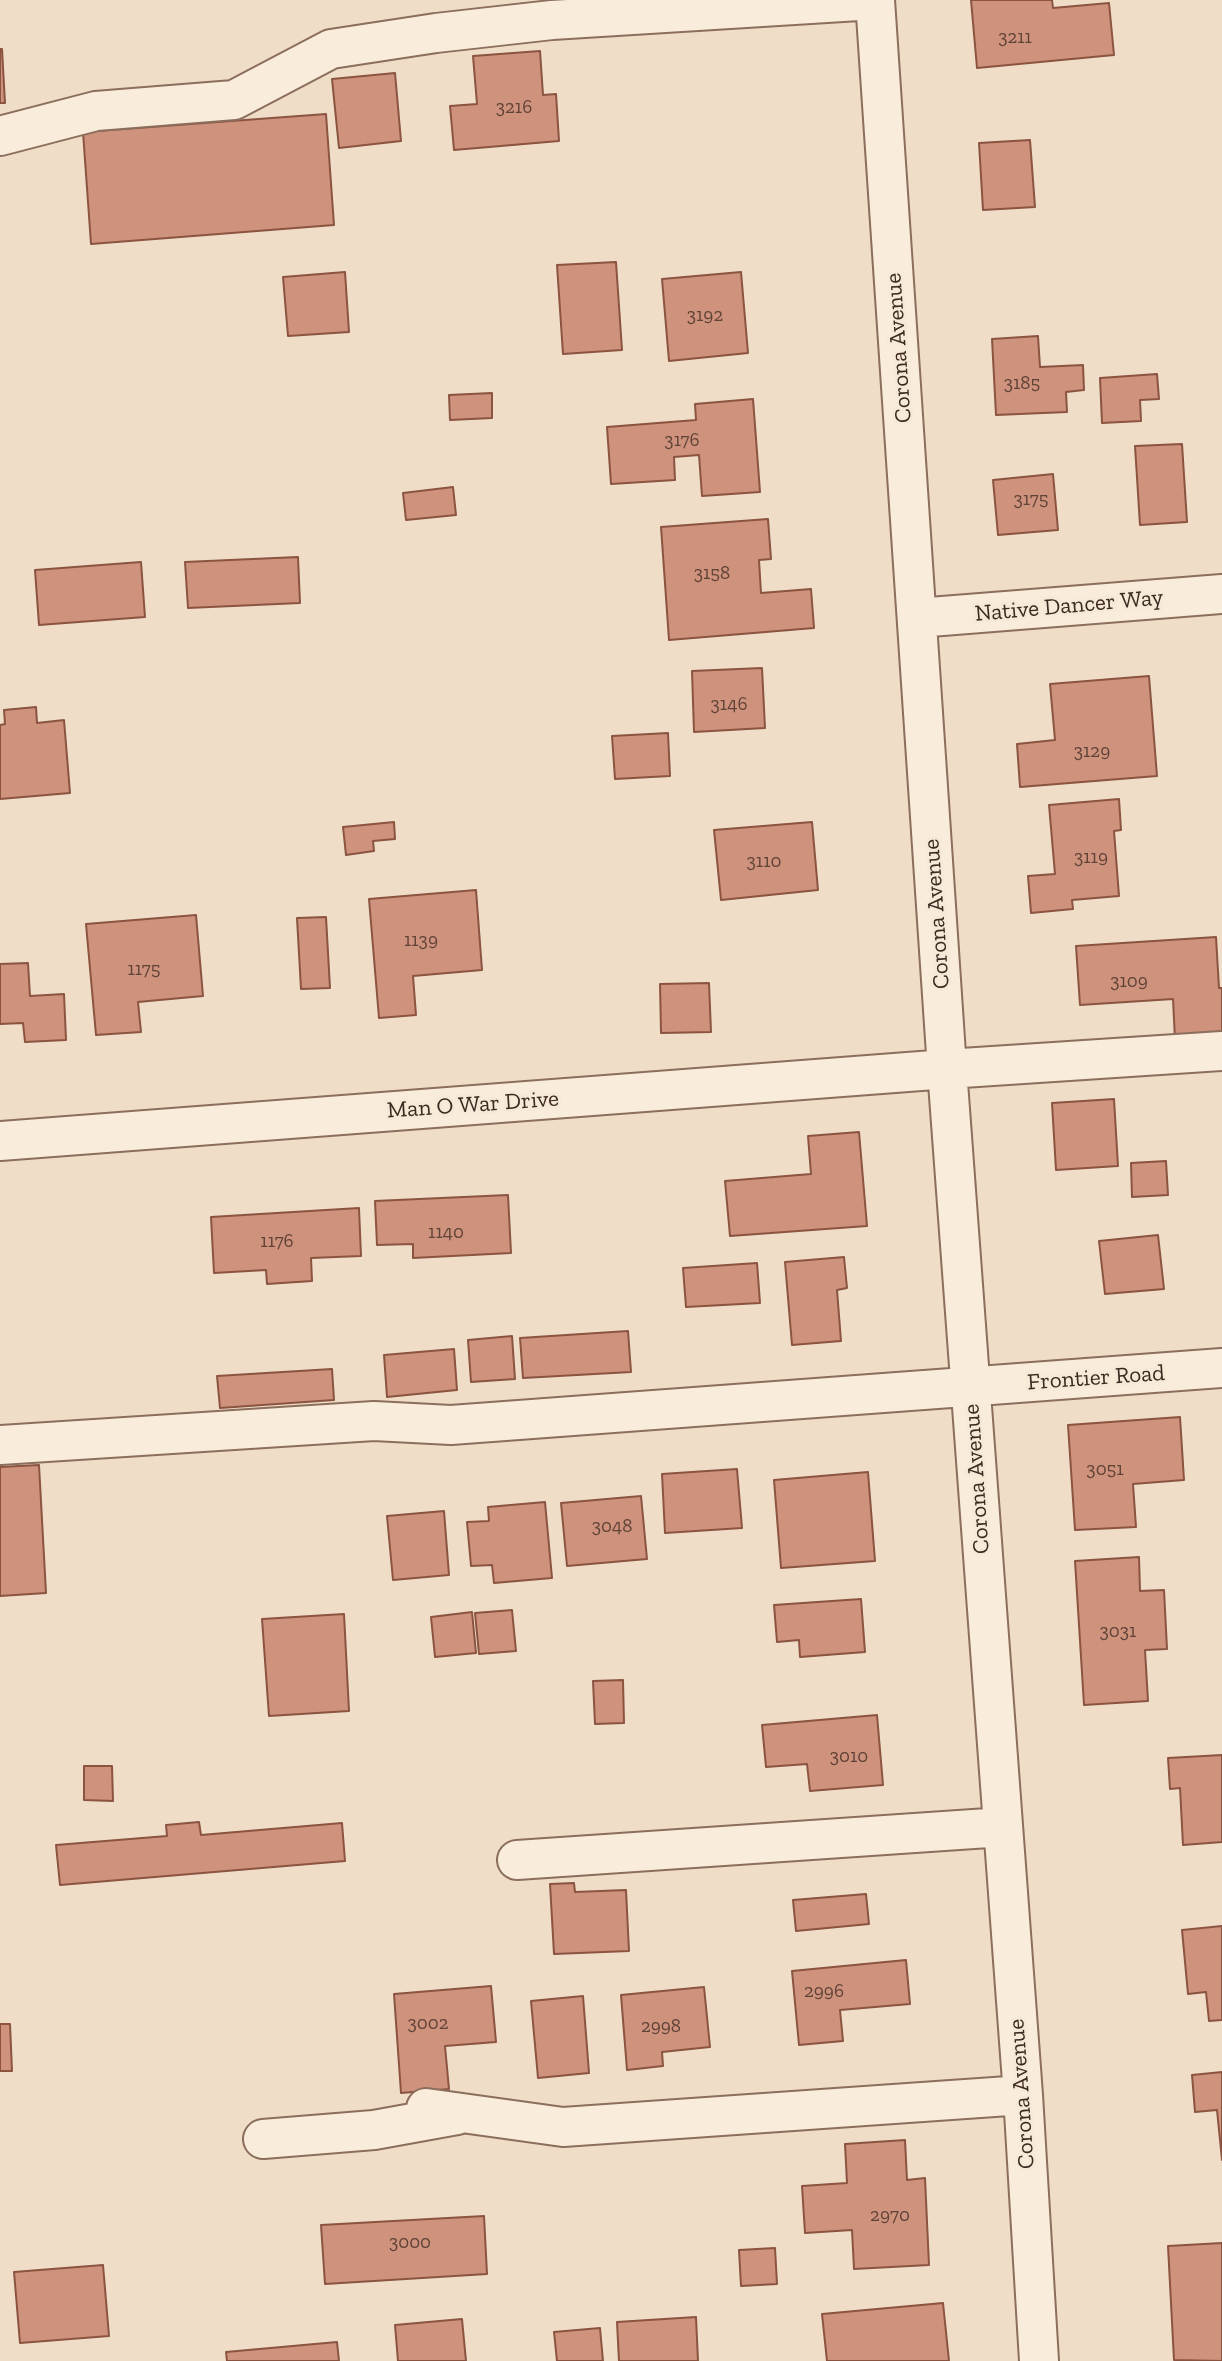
<!DOCTYPE html>
<html>
<head>
<meta charset="utf-8">
<style>
	body { margin:0 }
	canvas { display:block; background:#efddc7 }
</style>
</head>
<body>
<canvas width="1222" height="2361"></canvas>
<script>
const ctx = document.querySelector('canvas').getContext('2d');
ctx.lineJoin = 'round';
function fillPath(path, color) {
  ctx.fillStyle = color;
  ctx.fill(path, 'evenodd');
}
function strokePath(path, color, width, dash) {
  ctx.strokeStyle = color;
  ctx.lineWidth = width;
  ctx.lineCap = dash ? 'butt' : 'round';
  ctx.setLineDash(dash || []);
  ctx.stroke(path);
}
function label(font, color, halo, rows, align = 'center') {
  ctx.font = font + ' "Zilla Slab",serif';
  ctx.lineWidth = 6;
  ctx.setLineDash([]);
  ctx.textBaseline = 'middle';
  ctx.strokeStyle = halo;
  ctx.fillStyle = color;
  for (const [text, x, y, turn = 0] of rows) {
    ctx.save();
    ctx.translate(x, y);
    ctx.rotate((+turn || 0) * Math.PI / 180);
    ctx.textAlign = isNaN(turn) ? turn : align;
    if (halo) ctx.strokeText(text, 0, 0);
    ctx.fillText(text, 0, 0);
    ctx.restore();
  }
}
const building = new Path2D(`
	M971 0H1052L1053 8 1109 3 1114 55 977 68Z
	M0 49H2L5 103H0Z
	M540 51 543 95 556 94 559 141 454 150 450 106 477 104 473 56Z
	M395 73 401 141 339 148 332 79Z
	M326 114 334 225 91 244 83 132Z
	M1030 140 1035 207 983 210 979 143Z
	M616 262 622 350 563 354 557 265Z
	M345 272 349 332 288 336 283 277Z
	M741 272 748 353 669 361 662 279Z
	M1038 336 1040 367 1083 365 1084 390 1066 392 1067 412 996 415 992 339Z
	M1157 374 1159 399 1140 400 1141 421 1102 423 1100 378Z
	M492 393V418L450 420 449 395Z
	M753 399 760 492 702 496 699 455 674 457 675 480 611 484 607 427 696 420 695 404Z
	M1182 444 1187 522 1140 525 1135 446Z
	M1053 474 1058 530 998 535 993 480Z
	M453 487 456 515 406 520 403 493Z
	M768 519 771 559 759 560 761 593 811 589 814 628 669 640 661 527Z
	M298 557 300 603 188 608 185 562Z
	M141 562 145 617 39 625 35 570Z
	M762 668 765 728 694 732 692 671Z
	M1149 676 1157 776 1020 787 1017 744 1055 740 1050 684Z
	M36 707 37 723 64 720 70 793 0 799V725L5 724 4 710Z
	M668 733 670 776 615 779 612 736Z
	M1119 799 1121 830 1114 831 1119 896 1072 900 1073 909 1031 913 1028 876 1055 874 1049 805Z
	M394 822 395 839 373 841 374 851 346 855 343 827Z
	M812 822 818 890 721 900 714 830Z
	M476 890 482 970 413 976 416 1015 379 1018 369 899Z
	M196 915 203 996 138 1002 141 1032 96 1035 86 924Z
	M326 917 330 988 301 989 297 918Z
	M1216 937 1219 988H1222V1037L1175 1040 1173 999 1080 1005 1076 946Z
	M28 963 30 996 64 994 66 1040 25 1042 23 1023 0 1024V964Z
	M709 983 711 1032 661 1033 660 984Z
	M1114 1099 1118 1166 1056 1170 1052 1103Z
	M859 1132 867 1226 730 1236 725 1181 811 1174 808 1136Z
	M1166 1161 1168 1195 1132 1197 1131 1163Z
	M508 1195 511 1253 413 1258V1244L377 1245 375 1201Z
	M359 1208 361 1256 311 1258 312 1281 267 1284 266 1270 214 1273 211 1217Z
	M1158 1235 1164 1289 1105 1294 1099 1241Z
	M844 1257 847 1288 837 1290 841 1341 792 1345 785 1262Z
	M757 1263 760 1303 686 1307 683 1268Z
	M628 1331 631 1372 523 1378 520 1338Z
	M512 1336 515 1379 471 1382 468 1340Z
	M454 1349 457 1390 387 1397 384 1355Z
	M332 1369 334 1400 220 1408 217 1376Z
	M1180 1417 1184 1480 1133 1484 1136 1527 1075 1530 1068 1425Z
	M39 1465 46 1593 0 1596V1467Z
	M737 1469 742 1528 665 1533 662 1474Z
	M868 1472 875 1561 781 1568 774 1480Z
	M641 1496 647 1559 567 1566 561 1503Z
	M545 1502 552 1578 494 1583 492 1565 471 1566 467 1522 489 1521 488 1507Z
	M444 1511 449 1575 393 1580 387 1516Z
	M1139 1557 1140 1591 1164 1590 1167 1649 1145 1650 1148 1701 1084 1705 1075 1561Z
	M861 1599 865 1652 800 1657 799 1640 777 1642 774 1605Z
	M512 1610 516 1651 479 1654 475 1613Z
	M472 1612 476 1653 435 1657 431 1617Z
	M344 1614 349 1711 269 1716 262 1619Z
	M623 1680 624 1723 595 1724 593 1681Z
	M877 1715 883 1785 810 1791 807 1764 766 1767 762 1725Z
	M1222 1755V1842L1183 1845 1180 1788 1170 1789 1168 1758Z
	M84 1766H112L113 1801 84 1800Z
	M199 1822 201 1835 342 1823 345 1861 60 1885 56 1845 167 1836 166 1825Z
	M574 1883 575 1892 626 1890 629 1951 554 1954 550 1884Z
	M866 1894 869 1924 796 1931 793 1900Z
	M1222 1926V2020L1209 2021 1206 1992 1188 1994 1182 1930Z
	M906 1960 910 2004 840 2010 843 2041 799 2045 792 1971Z
	M491 1986 496 2042 445 2046 449 2089 401 2093 394 1994Z
	M704 1987 710 2047 662 2052 663 2066 627 2070 621 1995Z
	M583 1996 589 2073 538 2078 531 2001Z
	M0 2024H10L12 2071H0Z
	M1222 2072V2160L1217 2110 1195 2112 1192 2075Z
	M905 2140 907 2180 925 2178 929 2265 854 2269 852 2230 805 2233 802 2186 847 2183 845 2144Z
	M484 2216 487 2274 325 2284 321 2225Z
	M1222 2243V2361L1174 2360 1168 2246Z
	M775 2248 777 2284 741 2286 739 2250Z
	M103 2265 109 2336 20 2343 14 2272Z
	M943 2303 949 2361H827L822 2314Z
	M696 2317 698 2361H619L617 2322Z
	M462 2319 466 2361H398L395 2325Z
	M600 2328 603 2361H557L554 2332Z
	M337 2342 339 2361H227L226 2352Z`);
fillPath(building, '#ce927d');
strokePath(building, '#8b5441', 2);
const minor = new Path2D(`
	M875 0 947 1069 1023 2095 1039 2361
	M0 136 96 111 234 100 331 49 436 33 552 20 875 0
	M917 618 1222 594
	M0 1141 947 1069 1222 1051
	M0 1445 374 1421 451 1425 1222 1368
	M517 1860 1003 1827
	M426 2108 563 2127 1023 2095
	M263 2139 374 2130 457 2115`);
strokePath(minor, '#8b6e5c', 42);
strokePath(minor, '#f9ecdb', 38);
label('19px', '#604337', null, [
	["3211",1015,38],
	["3216",514,108],
	["3192",705,316],
	["3185",1022,384],
	["3176",682,441],
	["3175",1031,500],
	["3158",712,574],
	["3146",729,705],
	["3129",1092,752],
	["3119",1091,858],
	["3110",764,862],
	["1139",421,941],
	["1175",144,970],
	["3109",1129,982],
	["1140",446,1233],
	["1176",277,1242],
	["3051",1105,1470],
	["3048",612,1527],
	["3031",1118,1632],
	["3010",849,1757],
	["2996",824,1992],
	["3002",428,2024],
	["2998",661,2027],
	["2970",890,2216],
	["3000",410,2243]
]);
label('23px', '#3c2920', '#f6e9d7', [
	["Corona Avenue",899,348,-94],
	["Native Dancer Way",1069,606,-5],
	["Corona Avenue",937,914,-94],
	["Man O War Drive",473,1105,-4],
	["Frontier Road",1096,1378,-4],
	["Corona Avenue",977,1479,-94],
	["Corona Avenue",1022,2094,-94]
]);
</script>
</body>
</html>
